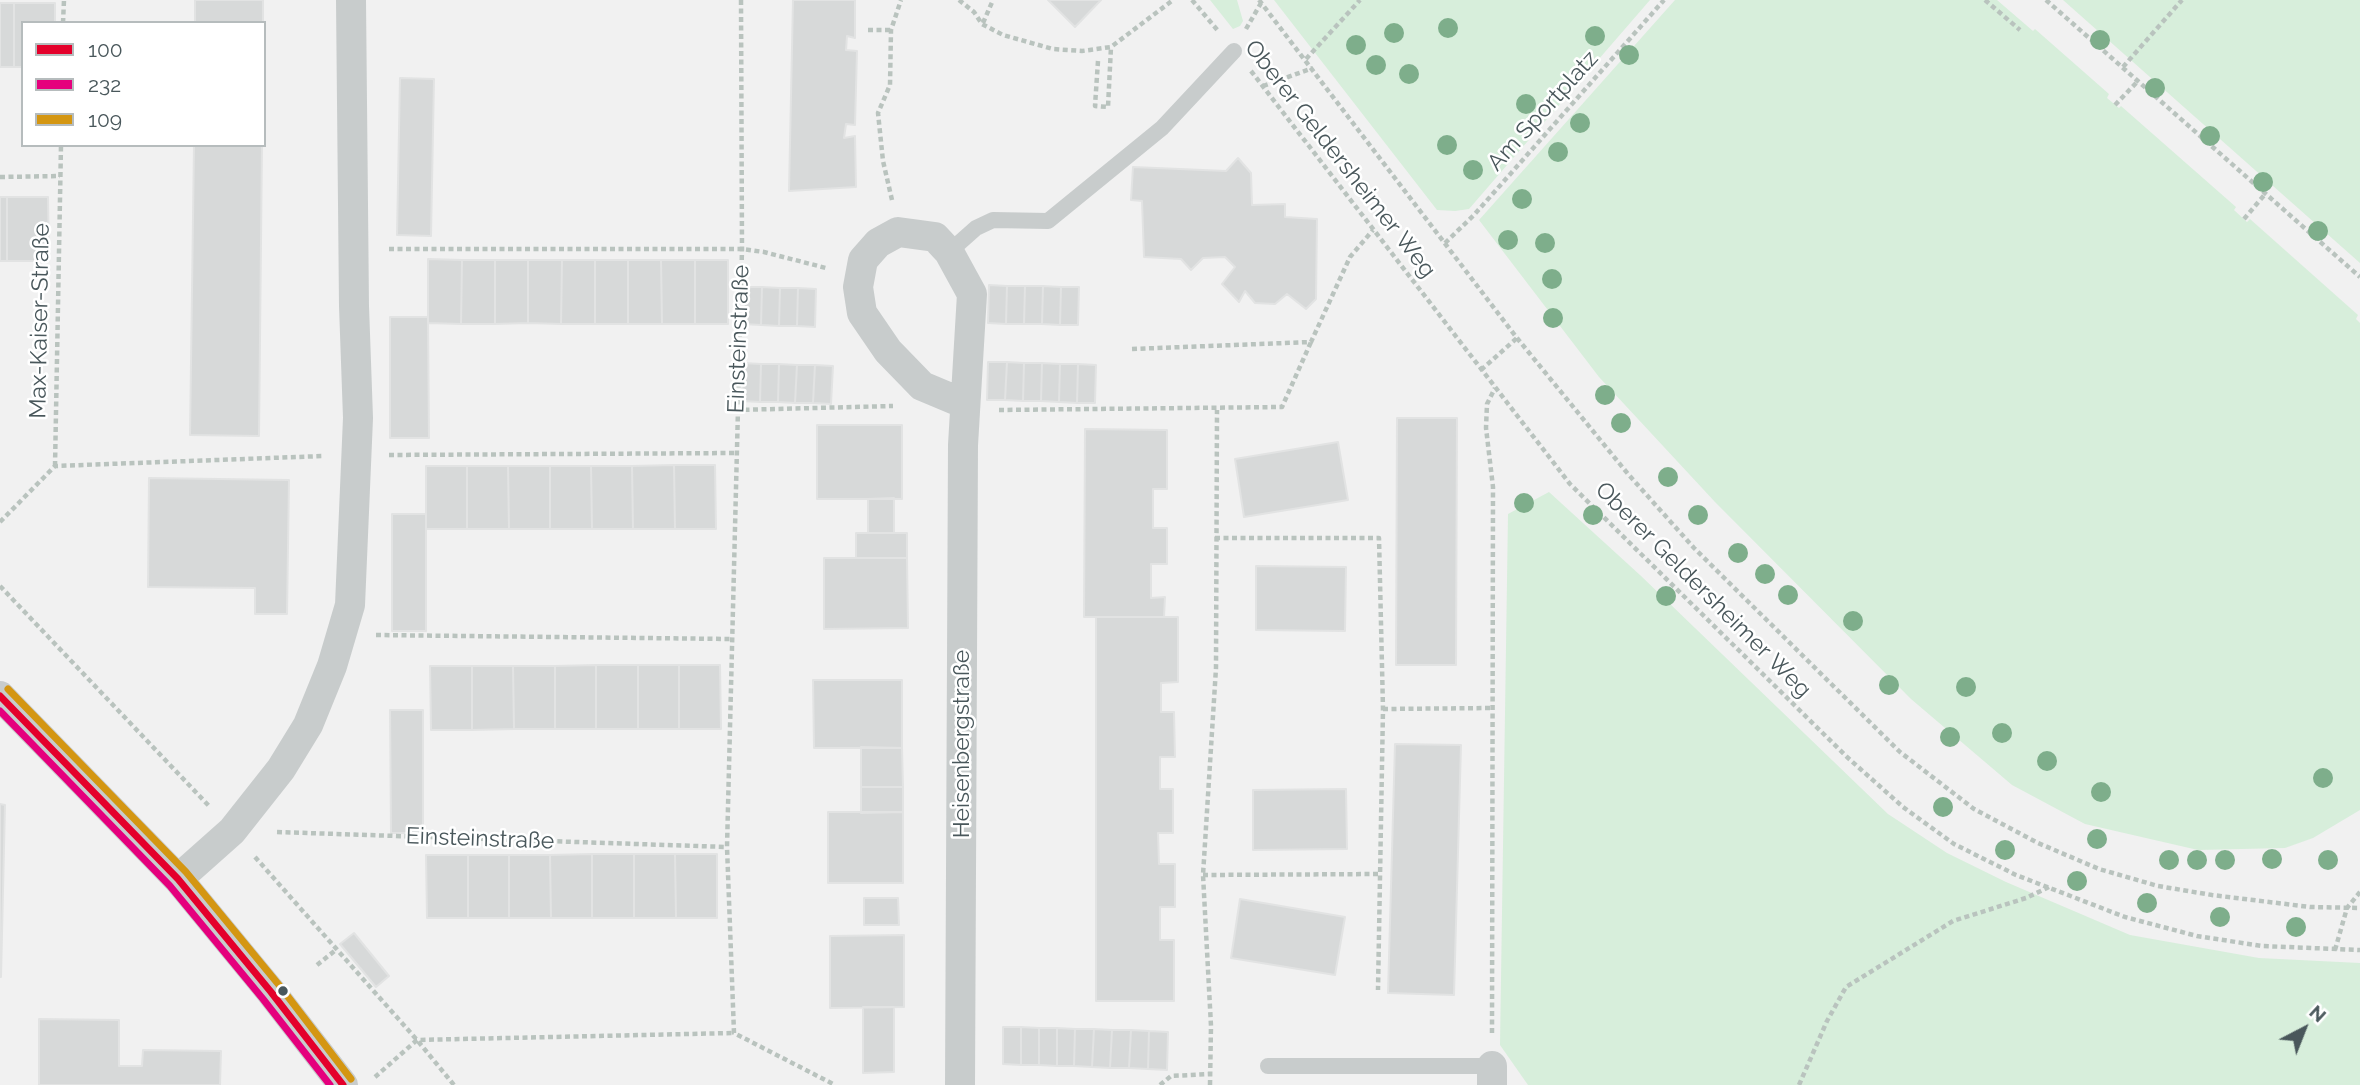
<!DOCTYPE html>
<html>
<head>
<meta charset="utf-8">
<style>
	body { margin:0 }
	#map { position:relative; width:2360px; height:1085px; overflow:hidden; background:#f1f1f1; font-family:Raleway,sans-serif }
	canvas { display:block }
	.legend { position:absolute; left:21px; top:21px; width:245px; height:126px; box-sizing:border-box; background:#fff; border:2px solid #b6bcbd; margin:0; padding:9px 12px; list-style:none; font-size:21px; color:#49575b }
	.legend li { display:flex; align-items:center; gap:14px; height:35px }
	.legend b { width:35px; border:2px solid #b6bcbd }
	.north { position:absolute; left:2269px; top:994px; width:70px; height:70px; -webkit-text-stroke:5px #fff; paint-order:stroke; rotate:42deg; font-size:19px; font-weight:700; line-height:28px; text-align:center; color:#49575b }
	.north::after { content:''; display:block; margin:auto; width:24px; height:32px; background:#49575b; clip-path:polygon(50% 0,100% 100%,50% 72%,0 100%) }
</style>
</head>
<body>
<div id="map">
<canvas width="2360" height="1085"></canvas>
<ul class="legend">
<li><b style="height:9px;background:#e4002b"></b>100</li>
<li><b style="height:9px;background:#e5007d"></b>232</li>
<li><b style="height:9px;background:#d49612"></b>109</li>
</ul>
<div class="north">N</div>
</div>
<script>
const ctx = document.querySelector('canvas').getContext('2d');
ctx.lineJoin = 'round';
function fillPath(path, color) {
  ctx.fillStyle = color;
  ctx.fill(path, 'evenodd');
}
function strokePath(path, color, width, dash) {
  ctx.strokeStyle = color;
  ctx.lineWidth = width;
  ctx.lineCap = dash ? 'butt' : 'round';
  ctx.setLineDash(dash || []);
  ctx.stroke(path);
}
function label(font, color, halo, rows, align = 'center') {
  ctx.font = font + ' Raleway,sans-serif';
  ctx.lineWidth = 5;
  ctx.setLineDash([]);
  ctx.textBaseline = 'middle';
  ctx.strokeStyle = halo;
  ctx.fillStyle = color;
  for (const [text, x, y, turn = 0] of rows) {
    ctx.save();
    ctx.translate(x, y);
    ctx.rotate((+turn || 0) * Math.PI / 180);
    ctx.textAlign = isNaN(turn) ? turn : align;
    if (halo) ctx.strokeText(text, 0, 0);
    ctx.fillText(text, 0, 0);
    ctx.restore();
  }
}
fillPath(new Path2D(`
	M1210 0H1237L1243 21 1240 26 1233 29Z
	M1274 0H1650L1469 209 1455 211 1437 210Z
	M1675 0H1997L2033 31 2035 29 2109 94 2107 98 2119 108 2121 106 2236 207 2234 210 2247 222 2250 219 2358 315 2356 319 2360 323V810L2313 838 2285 848 2198 850 2085 824 2012 785 1911 699 1715 502 1599 377 1479 220Z
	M2063 0H2360V263Z
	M1549 492 1640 575 1888 814 1947 853 2006 882 2130 935 2259 958 2360 963V1085H1528L1500 1045 1508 514Z`), '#d7eedb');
const building = new Path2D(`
	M195 0H263V23H195Z
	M793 0H855V38L847 36 846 50 857 51 855 125 846 124 844 138 855 136 856 187 789 191Z
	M1048 0H1101L1075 27Z
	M0 3H14V67H0Z
	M14 3H55V23H23V67H14Z
	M400 78 434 79 431 236 397 235Z
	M194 145H262L259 436 190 435Z
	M1238 158 1251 173 1252 205 1285 204V217L1317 219 1316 299 1306 309 1287 294 1275 304 1255 303 1245 291 1239 302 1222 284 1235 267 1225 257 1203 258 1191 270 1181 259 1144 257 1142 201 1131 200 1133 167 1226 171Z
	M0 197H7V261H0Z
	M7 197H48L49 261H7Z
	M428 259 462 260 461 324 428 323Z
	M462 260H495V324H461Z
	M495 260H528V323L495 324Z
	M528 260H562L561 324 528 323Z
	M562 260H595V324H561Z
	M595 260H628V324H595Z
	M628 260H661L662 324H628Z
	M661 260H695V324H662Z
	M695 260H728V324H695Z
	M989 285 1007 286 1006 324 988 323Z
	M1007 286H1025L1024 324H1006Z
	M1025 286H1043L1042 324H1024Z
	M1043 286 1061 287 1060 325 1042 324Z
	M744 287H762L761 325 743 324Z
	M762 287 780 288 779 326 761 325Z
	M1061 287H1079L1078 325H1060Z
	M780 288H798L797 326H779Z
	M798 288 816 289 815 327 797 326Z
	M390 317H428L429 438H390Z
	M988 362H1007L1005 400H987Z
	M1007 362 1024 363 1023 401 1005 400Z
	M743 363 761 364 760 402 742 401Z
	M1024 363H1042L1041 401H1023Z
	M1042 363 1060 364 1059 402 1041 401Z
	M761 364H779L778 402H760Z
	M779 364 797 365 795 403 778 402Z
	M1060 364H1078L1077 403 1059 402Z
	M1078 364 1096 365 1095 403H1077Z
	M797 365H815L813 403H795Z
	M815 365 833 366 831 404 813 403Z
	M1397 418H1457L1456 665H1396Z
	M817 425H902V499H817Z
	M1085 429 1167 430V489H1153V528H1167V564H1151V598L1165 597 1164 617H1084Z
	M1338 442 1348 500 1244 517 1235 459Z
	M674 465H715L716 529H675Z
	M674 465 675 529H633L632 466Z
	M426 466H467V529H426Z
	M467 466H508L509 529H467Z
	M508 466H550V529H509Z
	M550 466H591L592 529H550Z
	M591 466H632L633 529H592Z
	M149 478 289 480 287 614H255V588L148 587Z
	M894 498V533H868V499Z
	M392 514H426V631H392Z
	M856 533H907V558H856Z
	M824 558H907L908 628 824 629Z
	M1256 566 1346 567 1345 631 1256 630Z
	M1096 617H1178V682L1161 683V712H1174L1175 757H1160V789H1173V833H1158L1159 864H1175V907H1160V940H1174V1001H1096Z
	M596 665V729H555V666Z
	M596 665H638V729H596Z
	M638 665H679V729H638Z
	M679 665H720L721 729H679Z
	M430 666H472V730H431Z
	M472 666H513L514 729 472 730Z
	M513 666H555V729H514Z
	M813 680H902V748H814Z
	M390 710H423V833H391Z
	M1395 744 1461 745 1454 995 1388 993Z
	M861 747 902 748 903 787H861Z
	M861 787H903V812L861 813Z
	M1346 789 1347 849 1253 850V790Z
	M0 804 5 805 1 977H0Z
	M828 812H903V883H828Z
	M592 854V918H551L550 855Z
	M592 854H634V918H592Z
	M634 854H675L676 918H634Z
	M675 854H717V918H676Z
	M426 855H468V918H427Z
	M468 855H509V918H468Z
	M509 855H550L551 918H509Z
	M864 898H898L899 925H864Z
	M1240 899 1345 917 1335 975 1231 958Z
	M354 933 389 976 376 987 340 944Z
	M904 935V1007L830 1008V936Z
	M863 1007H894V1072L863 1073Z
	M39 1019 119 1020V1066H142L143 1050 221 1051 220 1085H39Z
	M1003 1027H1021V1065L1003 1064Z
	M1021 1027 1039 1028V1065H1021Z
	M1039 1028H1057V1066L1039 1065Z
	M1057 1028 1075 1029 1074 1066H1057Z
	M1075 1029H1094L1092 1067 1074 1066Z
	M1094 1029 1112 1030 1110 1068 1092 1067Z
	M1112 1030H1131L1129 1068H1110Z
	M1131 1030 1149 1031 1148 1069 1129 1068Z
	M1149 1031 1168 1032 1167 1070 1148 1069Z`);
fillPath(building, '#d7d9d9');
strokePath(building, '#e2e3e3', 2);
strokePath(new Path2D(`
	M741 0 742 249 727 847 734 1033 835 1085
	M959 0 974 12 982 24 1003 35 1053 49 1082 51 1111 47 1173 0
	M1192 0 1219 32
	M1259 0 1517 338 1628 474 1694 548 1900 752 1974 809 2038 843 2099 869 2158 886 2212 895 2310 907 2360 908
	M1985 0 2020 30
	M2046 0 2360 277
	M63 23 64 0
	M983 23 993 0
	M1246 29 1261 3
	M868 30H891
	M1306 59 1360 0
	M1098 61 1095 106 1108 107 1111 47
	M2123 67 2182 0
	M1251 71 1570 484 1847 757 1903 807 1954 844 2016 875 2125 917 2197 936 2262 946 2360 950
	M1263 86 1313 68
	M2115 105 2138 81
	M0 177 60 176
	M892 200 883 161 878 113 890 85 891 30 901 0
	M2244 219 2266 193
	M1445 243 1474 215 1664 0
	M389 249H742L764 252 826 268
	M1132 349 1311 342 1350 257 1373 230
	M1481 370 1517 338
	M736 410 893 406
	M999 410 1282 407 1311 342
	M389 455 738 453
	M55 466 61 145
	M0 522 55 466 324 456
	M1215 538H1379L1383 709 1378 990
	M0 586 209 806
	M376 635 732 639
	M1383 709 1493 708
	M277 832 727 847
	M255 857 417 1040 454 1085
	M1203 875 1380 874
	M2335 950 2347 908 2360 892
	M317 965 337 949
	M1492 1033 1493 487 1486 428 1487 404 1495 388
	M375 1077 417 1040 734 1033
	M1160 1085 1171 1076 1210 1074
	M1210 1085 1211 1026 1203 875 1216 668 1217 410
	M1799 1085 1827 1021 1846 987 1953 921 2026 898 2049 887`), '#b9c3be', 4.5, [5, 3.5]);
strokePath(new Path2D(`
	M949 252 976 228 993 220 1048 221 1162 128 1234 51
	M1268 1066H1492`), '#c8cccc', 16);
strokePath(new Path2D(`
	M0 696 178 879 271 992 343 1085
	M178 879 232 831 281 769 308 725 332 666 350 605 358 418 354 306 351 0
	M1492 1066V1085
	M960 1085 963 445 972 294 949 252 935 237 898 232 878 243 863 260 858 287 862 313 888 351 922 386 965 404`), '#c8cccc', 30);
strokePath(new Path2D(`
	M0 696 178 879 271 992 343 1085`), '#e4002b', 7);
strokePath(new Path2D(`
	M0 711 170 886 263 999 330 1085`), '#e5007d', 7);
strokePath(new Path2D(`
	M8 689 186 872 279 985 351 1079`), '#d49612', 7);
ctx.fillStyle = '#7eae8b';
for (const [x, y] of [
	[1448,28],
	[1394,33],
	[1595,36],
	[2100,40],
	[1356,45],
	[1629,55],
	[1376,65],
	[1409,74],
	[2155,88],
	[1526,104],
	[1580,123],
	[2210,136],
	[1447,145],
	[1558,152],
	[1473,170],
	[2263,182],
	[1522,199],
	[2318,231],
	[1508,240],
	[1545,243],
	[1552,279],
	[1553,318],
	[1605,395],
	[1621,423],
	[1668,477],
	[1524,503],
	[1593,515],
	[1698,515],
	[1738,553],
	[1765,574],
	[1788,595],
	[1666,596],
	[1853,621],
	[1889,685],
	[1966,687],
	[2002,733],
	[1950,737],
	[2047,761],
	[2323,778],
	[2101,792],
	[1943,807],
	[2097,839],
	[2005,850],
	[2272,859],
	[2169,860],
	[2197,860],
	[2225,860],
	[2328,860],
	[2077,881],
	[2147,903],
	[2220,917],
	[2296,927]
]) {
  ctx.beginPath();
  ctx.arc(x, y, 10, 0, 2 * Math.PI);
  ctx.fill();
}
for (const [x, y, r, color] of [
	[283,991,6,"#49575b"]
]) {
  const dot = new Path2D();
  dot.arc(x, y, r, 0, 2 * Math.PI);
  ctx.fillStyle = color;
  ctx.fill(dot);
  strokePath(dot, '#fff', 2.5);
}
label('23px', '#49575b', '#fff', [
	["Am Sportplatz",1543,111,-48],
	["Oberer Geldersheimer Weg",1340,159,52],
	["Max-Kaiser-Straße",40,321,-89],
	["Einsteinstraße",739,339,-88],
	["Oberer Geldersheimer Weg",1703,590,45],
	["Heisenbergstraße",962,744,-90],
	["Einsteinstraße",480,839,2]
]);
</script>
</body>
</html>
